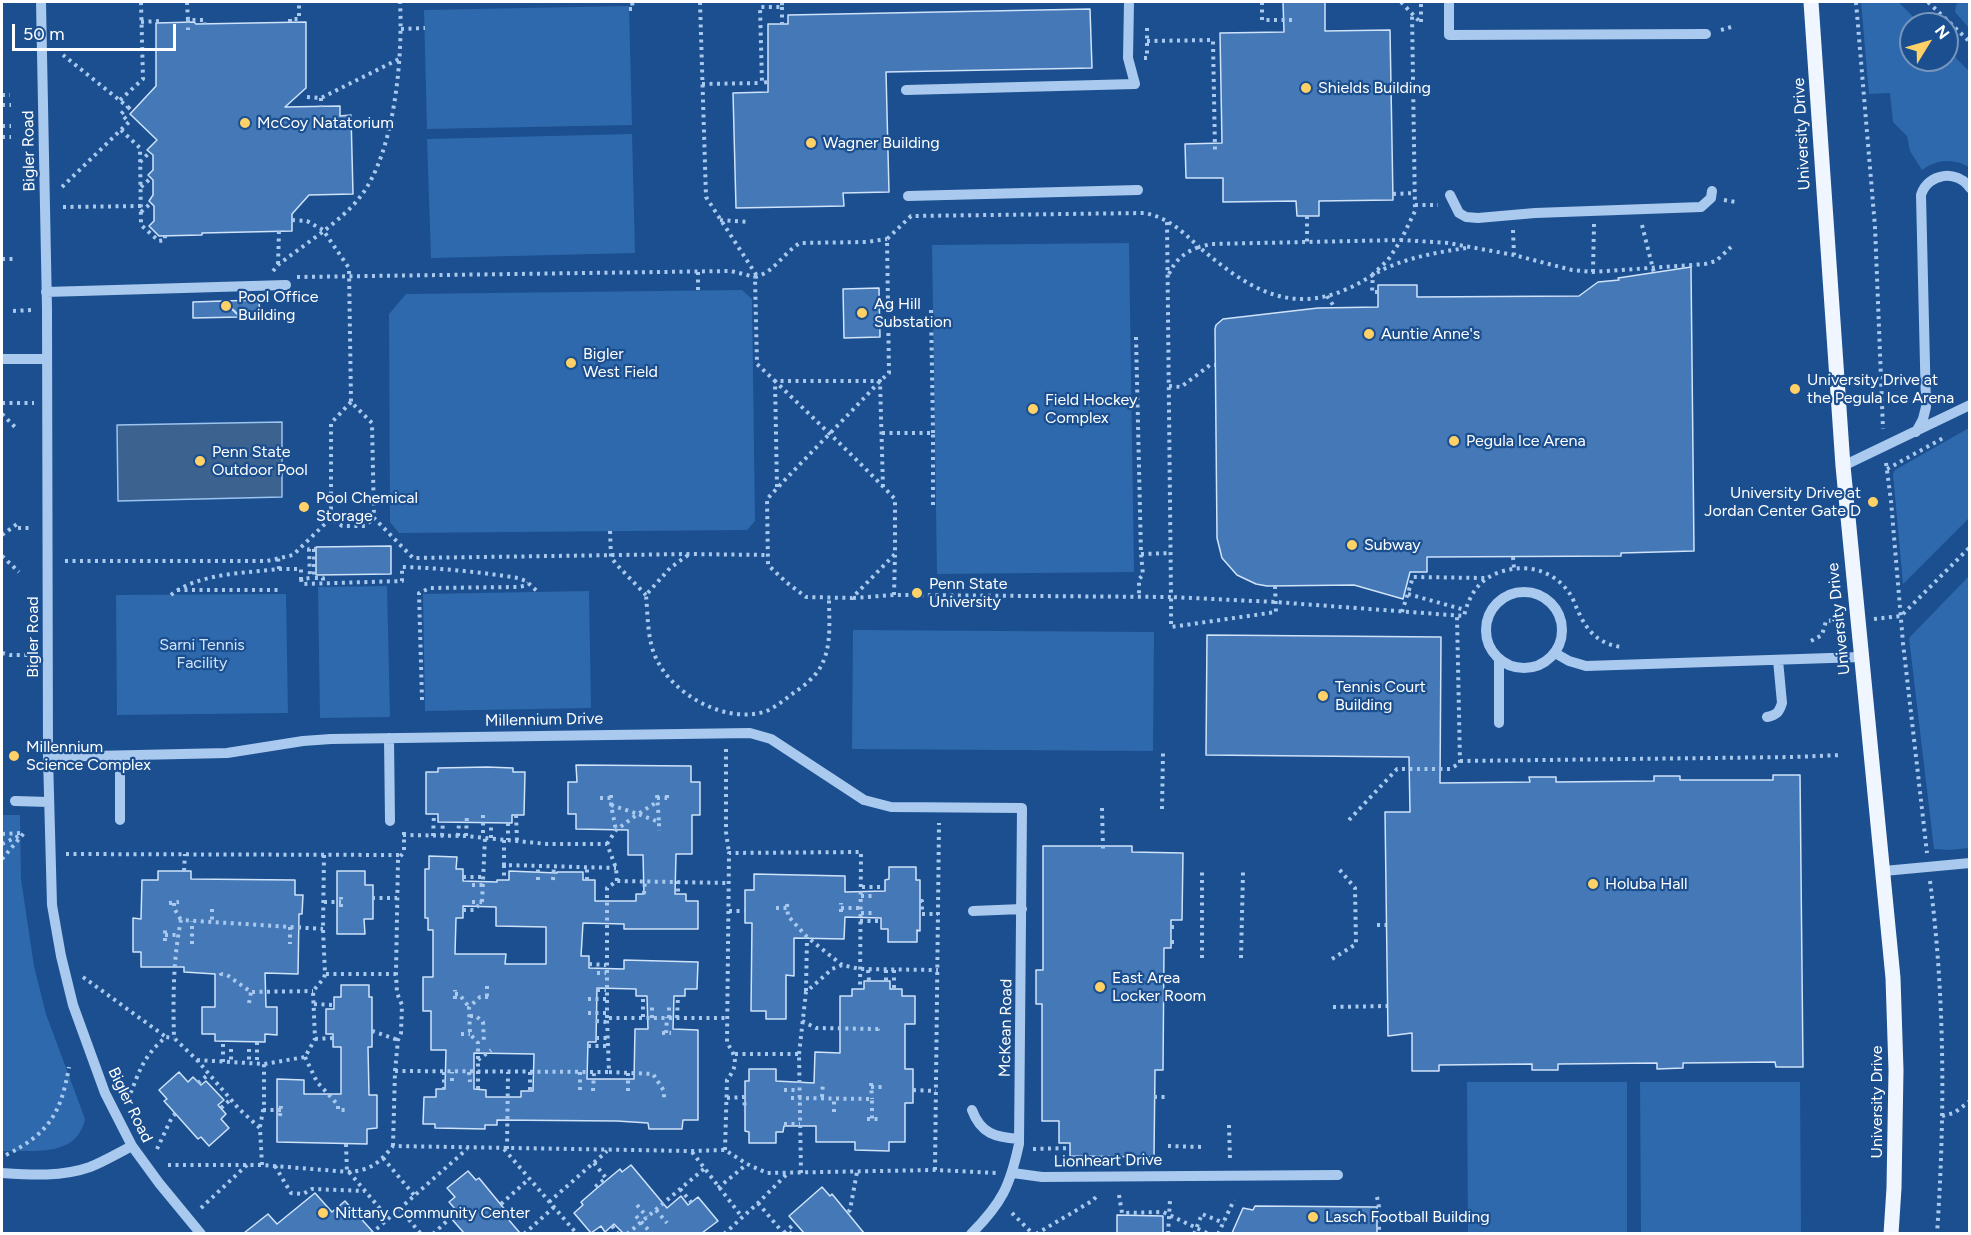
<!DOCTYPE html>
<html>
<head>
<meta charset="utf-8">
<style>
	body { margin:0 }
	#map { position:relative; width:1971px; height:1235px; overflow:hidden; background:#1b4f8f; font-family:Figtree,sans-serif }
	canvas { display:block }
	.frame { position:absolute; inset:0; border:3px solid #fff; pointer-events:none }
	.north { position:absolute; left:1899px; top:12px; width:60px; height:60px; box-sizing:border-box; background:#1b4f8f; border:2px solid #7695bc; border-radius:50%; rotate:53deg; font-size:16px; font-weight:700; line-height:24px; text-align:center; color:#fff }
	.north::after { content:''; display:block; margin:auto; width:21px; height:27px; background:#ffd166; clip-path:polygon(50% 0,100% 100%,50% 72%,0 100%) }
	.scale { position:absolute; left:12px; top:24px; width:164px; height:27px; box-sizing:border-box; border:3px solid #fff; border-top:0; padding-left:8px; font-size:18px; line-height:21px; white-space:nowrap; color:#fff; -webkit-text-stroke:4px #1b4f8f; paint-order:stroke }
</style>
</head>
<body>
<div id="map">
<canvas width="1971" height="1235"></canvas>
<div class="frame"></div>
<div class="north">N</div>
<div class="scale">50 m</div>
</div>
<script>
const ctx = document.querySelector('canvas').getContext('2d');
ctx.lineJoin = 'round';
function fillPath(path, color) {
  ctx.fillStyle = color;
  ctx.fill(path, 'evenodd');
}
function strokePath(path, color, width, dash) {
  ctx.strokeStyle = color;
  ctx.lineWidth = width;
  ctx.lineCap = dash ? 'butt' : 'round';
  ctx.setLineDash(dash || []);
  ctx.stroke(path);
}
function label(font, color, halo, rows, align = 'center') {
  ctx.font = font + ' Figtree,sans-serif';
  ctx.lineWidth = 4.5;
  ctx.setLineDash([]);
  ctx.textBaseline = 'middle';
  ctx.strokeStyle = halo;
  ctx.fillStyle = color;
  for (const [text, x, y, turn = 0] of rows) {
    ctx.save();
    ctx.translate(x, y);
    ctx.rotate((+turn || 0) * Math.PI / 180);
    ctx.textAlign = isNaN(turn) ? turn : align;
    if (halo) ctx.strokeText(text, 0, 0);
    ctx.fillText(text, 0, 0);
    ctx.restore();
  }
}
fillPath(new Path2D(`
	M1861 2H1898L1921 24H1911V60H1947V49L1969 71V167C1953 158 1937 159 1922 170L1910 151 1907 136 1893 122 1890 93 1869 94Z
	M1959 2H1969V28L1955 12 1956 5Z
	M629 6 632 125 427 129 424 10Z
	M632 134 635 253 431 258 427 139Z
	M1129 243 1134 572 937 574 932 245Z
	M742 290 752 299 755 521 747 530 399 533 390 522 389 314 406 294Z
	M1969 428V518L1903 584 1893 474 1895 470Z
	M1969 576V848L1950 850 1934 849 1909 638Z
	M387 586 390 717 320 718 318 587Z
	M589 591 591 708 425 711 423 594Z
	M286 594 288 713 117 715 116 595Z
	M853 630 1154 632 1153 751 852 749Z
	M2 815H20L21 879 34 966 46 1014 85 1119C77 1158 33 1150 2 1151Z
	M1467 1082H1627V1233H1468Z
	M1640 1082H1800L1801 1233H1641Z`), '#2e69ad');
const water = new Path2D(`
	M282 422V497L118 501 117 425Z`);
fillPath(water, '#3c6290');
strokePath(water, '#9cc4f0', 1.5);
const building = new Path2D(`
	M1283 2H1325V31L1390 30 1393 200 1319 201V216H1297L1296 201 1223 202V178H1186L1185 144 1222 143 1220 33 1284 32Z
	M1090 9 1092 68 886 72 889 192 843 193 844 206 736 208 733 93 768 92V24H788V15Z
	M194 22 196 24 306 22V88L285 107 340 106V116L351 115 353 194 309 195 292 214V231L202 233V235L159 236 149 226 154 221V206L149 201 153 195V180L148 175 153 170V155L147 150 157 140 130 114 156 86V23Z
	M1691 267 1694 551 1621 553V556L1427 557V572H1410L1403 599 1354 585 1267 586 1256 584 1237 575 1222 558 1217 538 1215 329 1216 325 1223 319 1318 308 1378 307V285H1417V297L1579 296 1598 282 1619 280 1618 278Z
	M879 288 880 337 844 338 843 289Z
	M259 300 260 317 242 318 224 301Z
	M223 301 240 317 193 318V302Z
	M391 546V574L316 575V547Z
	M1207 635 1441 637 1440 783 1530 782 1529 777H1556V782L1654 781V776H1680V780H1773V775H1800L1803 1067H1776L1775 1062 1683 1063V1068L1657 1069V1063L1558 1064V1070H1532V1064L1439 1065V1071H1412V1033L1388 1036 1385 812H1410L1409 757 1206 755Z
	M576 765 691 766V782H700V815H692V854H676L675 894H686V901H698V929H624V924L583 923 581 956H589V968L624 969V960L698 962 697 989H685V996H674L673 1029 698 1030V1120H683L682 1129H649L648 1123 617 1121 497 1120V1125H485V1129L435 1128V1124H423L424 1097H436V1089H445L446 1050H431V1011H423V977H433V930H428V918H425V869H429V856L457 857 456 869H463V881L497 882V880H509V871L557 873V872H583V880H595V901H636V894H644L643 855H628V830L576 829V814H568V782H577ZM463 906 496 907V926L546 927V964H505L506 954H455L456 918H463ZM597 988 636 989V996H647L648 1029H635L634 1079H587L588 1042H596ZM474 1053 534 1054 533 1091H521V1097H486V1090L474 1089Z
	M487 767 513 768V772H525L524 815H512V823L438 822V814H426V772H438V768Z
	M1043 846H1132V852L1183 853 1182 920H1171V948H1164L1163 1070H1155L1154 1157 1070 1156V1143H1059V1121H1042V1004H1036V970H1043Z
	M889 867H916V880H920V931L917 930V942H888V929H881V918L845 917 844 939 794 938V976L786 975V1019H766V1011H751L752 923H745V890H754V874L845 876V892L885 891V880L889 879Z
	M158 871H191V879L295 880V895H303L302 914H299L298 974 265 973 266 1007H277V1035L265 1034V1042L215 1041V1034H202V1007H215V974L184 972V967H141V952H133V918L141 919 142 880H158Z
	M337 871H365V885H373V919H364L365 934H337Z
	M864 981H890V989H902V996H915V1024H905V1069H913V1103H905V1142H889V1151L855 1150V1142H816V1126H784L783 1132H776V1143H749V1132L745 1131V1081H749V1069H776V1081L814 1083 815 1052 840 1053V996H852V989H864Z
	M341 985H369V997H372V1047H368L369 1095H377V1128L367 1129V1144L277 1142V1079L304 1080V1094H341V1047H333V1034H326V1009H334V997H341Z
	M179 1072 188 1082 193 1077 201 1085 206 1081 224 1100 218 1105 226 1114 221 1119 229 1128 209 1146 201 1137 198 1139 164 1101 167 1099 159 1090Z
	M631 1165 667 1208 681 1196 688 1205 698 1197 718 1221 702 1233H623L614 1224 605 1232 601 1226 591 1233 574 1213 583 1205 581 1202 596 1189 620 1169 622 1172Z
	M468 1171 476 1180 479 1178 511 1217 508 1219 520 1233H464L450 1217 457 1211 449 1202 455 1197 447 1188Z
	M822 1187 830 1196 832 1194 864 1233H804L789 1216Z
	M315 1193 332 1212 345 1201 374 1233H244L268 1214 277 1224Z
	M1255 1206 1377 1207V1233H1232L1243 1208 1253 1210Z
	M1117 1215 1163 1216V1233H1117Z`);
fillPath(building, '#4478b7');
strokePath(building, '#cfe3fa', 1.5);
strokePath(new Path2D(`
	M187 2 188 20H205V24
	M700 2 706 197 757 276
	M1262 2V20H1292
	M1401 2 1421 23V2
	M1856 2 1875 227 1883 429
	M1928 2 1970 42
	M782 7V24
	M629 9H633L632 2
	M188 20V30
	M141 22 159 21V23
	M290 22V19H299V2
	M401 29 425 28
	M1721 30 1731 27
	M1147 41 1213 40 1215 151
	M1144 58H1147V26
	M767 82 762 83 760 7H782V2
	M702 84 762 83
	M2 95H10
	M307 97 321 98 399 59
	M321 98V107
	M120 100 143 79 141 2
	M2 105H11
	M128 107 132 111
	M2 126H11
	M121 130 140 148 141 225 159 241 165 240V236
	M2 137H11
	M140 162 150 152
	M62 187 129 122 121 114 128 107 63 55
	M141 187 151 178
	M1393 194 1414 193
	M1724 200 1736 202
	M1415 205H1438
	M63 207 141 206
	M141 212 151 203
	M1307 216V242
	M292 220 307 221 323 230 349 268 351 402 372 423 374 518 413 558 689 554 768 555
	M720 220 749 222
	M1642 225 1654 273
	M1513 230 1514 255
	M2 259H13
	M278 264 279 231
	M273 271 278 265C302 246 342 221 360 197 395 153 403 56 400 2
	M698 272V291
	M1593 272 1594 224
	M1169 274C1175 260 1185 252 1199 247 1243 284 1286 316 1347 289 1362 283 1375 272 1391 266 1415 256 1440 252 1466 248
	M297 277 731 271 755 277
	M1378 292H1372L1373 274 1388 260 1401 240 1448 243 1514 255 1572 270 1593 272 1705 264 1716 261 1731 247
	M1327 296 1335 308
	M931 310 933 433
	M13 311 32 310
	M1136 337 1141 554 1143 575 1139 579V595
	M1169 386 1181 387 1210 365H1215
	M351 402 331 423V518L342 526H365L374 518
	M2 403H34
	M2 414 16 428
	M882 433H933V509
	M1886 463 1891 501 1903 643 1927 853
	M1887 469 1945 437
	M777 487 775 381 757 364 755 277C775 272 783 253 800 243L866 242 887 239
	M883 487 880 381H775C815 420 856 458 895 499V554L852 598 806 597 786 582 768 565 767 499C804 459 843 421 880 381L889 373 887 239 911 216 1144 213C1167 217 1182 231 1199 247L1211 244 1401 240 1415 211 1412 13
	M18 528H32
	M610 531 611 557 616 564 646 595
	M2 535 17 524
	M1141 554 1171 553
	M688 555 670 568 646 595C648 616 647 643 658 662 676 696 725 723 764 712 775 708 785 699 795 692 804 686 816 676 821 666 832 646 829 621 829 599
	M2 556 19 572
	M1513 557 1514 569
	M65 561H267L293 555 331 518
	M279 569H301V579L310 578 309 549H314V578H323V583
	M301 579 302 584 402 581V567C441 568 480 572 518 578L526 581 538 592
	M1275 586 1276 612 1171 627V597L1275 602 1464 616C1469 595 1479 579 1500 572 1526 563 1554 570 1570 594 1574 600 1576 608 1580 615 1588 633 1602 645 1622 647
	M177 590H280
	M1408 594 1465 610
	M171 595C198 573 246 573 279 569L278 558
	M894 595 895 555
	M853 598 894 595 1171 597 1167 221
	M1402 612 1413 577 1485 578
	M1874 619 1901 616 1970 547
	M1811 641 1822 635 1826 621 1840 620
	M2 653 10 655H33
	M422 700 419 593 430 588 518 587 524 586 528 583
	M726 749V832L729 853
	M1460 761 1794 757 1841 755
	M611 795V805L616 830
	M657 795 659 822
	M667 795V801
	M600 798H611
	M657 798H667
	M611 805 638 814 657 802
	M1102 808 1103 849
	M1162 809 1163 753
	M483 815V837
	M516 815 517 841
	M1349 820 1397 769H1450L1460 763 1457 616
	M508 823V840
	M2 834 22 833
	M403 835 466 836 547 844H607L616 868 617 881
	M433 836 434 814
	M442 836 443 822
	M458 836 459 823
	M466 836 467 814
	M491 838V823
	M504 840V865L616 868
	M2 844 21 835
	M607 844 616 830 638 814 659 822V831
	M66 854 402 855
	M324 855 323 929 325 974H396
	M2 859 24 833
	M504 865V880
	M184 871 185 854
	M463 877H483
	M538 880V866
	M553 880 554 866
	M587 880V867
	M678 881V894
	M1930 881C1945 997 1945 1117 1937 1234
	M472 885H483
	M862 887H885
	M644 894 645 880
	M861 896H873
	M372 898H397
	M920 901H922V914H938
	M324 902H341
	M472 902H482
	M169 903 179 902
	M174 903V908L181 920
	M787 904 788 916 807 937 842 965
	M341 907V897
	M776 908H787
	M841 908H861
	M212 909V922
	M463 910H474L482 902 485 838
	M729 911H745
	M841 912V903
	M861 913H873
	M860 921H881
	M1377 925H1386
	M290 927V944
	M1171 927H1176
	M165 935H178
	M165 941V930
	M1171 942H1176
	M192 944V921
	M1202 958V872
	M1241 958 1243 872
	M1332 959 1356 944 1355 888 1339 869
	M589 964 606 965
	M868 970 869 981
	M886 970V981
	M894 970V989
	M221 973V974L227 975 251 992 313 991
	M597 973H606
	M83 977 166 1037
	M487 986V997
	M597 990H606
	M806 991 807 937
	M455 994H459L469 1007
	M455 999V990
	M588 999H606
	M249 1003 251 992
	M314 1004 334 1005
	M1333 1007 1387 1006
	M588 1013H606
	M470 1016H476L483 1022 484 1043
	M643 1017V996
	M607 1018V888L617 881 729 883
	M652 1018V1004
	M669 1018V1004
	M677 1018 678 996
	M596 1021 606 1022
	M802 1021 816 1028 878 1029V1028
	M372 1031 398 1040
	M662 1033H671
	M666 1033 667 1017
	M461 1034H470
	M596 1038H607
	M315 1039 333 1038
	M257 1042V1064
	M588 1046H607
	M231 1049V1062
	M249 1049V1063
	M735 1054H799L801 1173
	M799 1054 806 992 832 969 842 965 860 969 938 970
	M305 1057 317 1082 338 1105V1110H345
	M197 1060 264 1064 305 1057 315 1039 313 991 324 978 325 974
	M478 1060 491 1050
	M223 1062V1041
	M395 1071 609 1072 607 1018H727
	M444 1072V1089
	M469 1072 470 1082
	M530 1072V1091
	M580 1072V1091
	M609 1072 653 1074 664 1091V1098
	M452 1081V1072
	M198 1083 209 1074
	M871 1083 872 1099
	M871 1087H882
	M478 1089V1043L470 1034 469 1007 480 997H491
	M784 1090H799
	M913 1090 936 1091
	M593 1091 594 1072
	M628 1091V1073
	M822 1097 823 1082
	M1154 1097H1168
	M727 1098 744 1097 745 1110
	M791 1098 872 1099V1119
	M128 1100C139 1072 143 1056 166 1037L174 1038
	M221 1108 231 1099
	M263 1110H281
	M834 1112V1098
	M280 1116 281 1106
	M1942 1116 1954 1113 1970 1101
	M867 1119H878
	M784 1124H800
	M1229 1125 1230 1160
	M260 1127 264 1105V1064
	M346 1144 347 1172
	M393 1146 395 1071 398 1040 401 1033 402 1005 397 993 396 974 398 859 404 852V830
	M1168 1146 1203 1147
	M157 1149 172 1117 175 1114
	M504 1149 577 1234
	M507 1149 508 1072
	M1033 1149 1071 1148
	M725 1150 727 1080C738 1066 737 1057 727 1043L729 853 861 852 860 989
	M692 1152 742 1217
	M6 1155C48 1134 61 1114 69 1067
	M383 1158 414 1195
	M594 1163 606 1178 595 1187 596 1189
	M168 1165H262L349 1172C371 1170 379 1163 393 1146L691 1151 725 1150 747 1164 767 1173 935 1170 997 1173
	M262 1165 260 1128 239 1109 197 1060 174 1038C173 998 173 959 181 920L323 929
	M275 1166 291 1193 303 1194 312 1189 365 1191
	M935 1170 939 823
	M349 1172 388 1218
	M718 1188 747 1164
	M680 1189 691 1202
	M1119 1195 1122 1213 1163 1212 1209 1234
	M1377 1197 1379 1207V1234
	M549 1202 607 1151
	M758 1203 784 1234
	M501 1204 529 1179
	M637 1205 647 1217
	M201 1208 248 1164
	M399 1208 421 1234
	M656 1210 667 1223
	M848 1212 850 1210 857 1172
	M1012 1213 1033 1234
	M636 1216 652 1234
	M612 1226 618 1234
	M784 1233 795 1223
	M371 1234 467 1149
	M433 1234 447 1221 449 1214 455 1209
	M524 1234 554 1207
	M627 1234 705 1168
	M724 1234 758 1203 787 1174
	M790 1234 792 1232
	M1036 1234 1092 1201 1097 1196
	M1168 1234 1170 1200
	M1194 1234 1202 1214 1224 1223
	M1218 1234 1234 1200`), '#a9c9ee', 4, [3, 4.5]);
strokePath(new Path2D(`
	M41 2 47 309 48 757 52 905 61 956 73 1005 105 1093 132 1146 159 1183 201 1234
	M1449 2V35C1534 34 1620 35 1706 34
	M906 90 1135 84 1128 58 1129 2
	M1450 195 1459 213 1466 217 1478 218 1535 213 1701 207 1711 198 1712 191
	M908 196 1138 190
	M46 292 286 285
	M2 359H47
	M1916 432 1923 419 1926 407 1921 195C1928 173 1957 169 1970 188
	M1843 466 1970 405
	M1486 630a38 38 0 1 1 76 0a38 38 0 1 1-76 0Z
	M1555 653 1569 661 1586 666 1861 657
	M1499 659V723
	M1767 717C1776 715 1779 713 1782 703L1778 660
	M389 738 390 821
	M120 756V820
	M48 757 227 753 303 741 331 739 750 733 771 739 864 800 891 807 1022 808 1019 1144C1010 1186 1002 1203 971 1234
	M15 801 49 802
	M1884 871 1970 863
	M973 911 1022 909
	M972 1110C981 1134 995 1137 1019 1139
	M2 1173C31 1175 62 1177 90 1167 105 1161 118 1153 132 1146
	M1013 1173 1042 1177 1338 1175`), '#a9c9ee', 10);
strokePath(new Path2D(`
	M1811 2 1843 466 1893 978 1896 1070 1894 1188 1891 1234`), '#f0f6ff', 15);
for (const [x, y, r, color] of [
	[1306,88,6,"#ffd166"],
	[245,123,6,"#ffd166"],
	[811,143,6,"#ffd166"],
	[226,306,6,"#ffd166"],
	[862,313,6,"#ffd166"],
	[1369,334,6,"#ffd166"],
	[571,363,6,"#ffd166"],
	[1795,389,6,"#ffd166"],
	[1033,409,6,"#ffd166"],
	[1454,441,6,"#ffd166"],
	[200,461,6,"#ffd166"],
	[1873,502,6,"#ffd166"],
	[304,507,6,"#ffd166"],
	[1352,545,6,"#ffd166"],
	[917,593,6,"#ffd166"],
	[1323,696,6,"#ffd166"],
	[14,756,6,"#ffd166"],
	[1593,884,6,"#ffd166"],
	[1100,987,6,"#ffd166"],
	[323,1213,6,"#ffd166"],
	[1313,1217,6,"#ffd166"]
]) {
  const dot = new Path2D();
  dot.arc(x, y, r, 0, 2 * Math.PI);
  ctx.fillStyle = color;
  ctx.fill(dot);
  strokePath(dot, '#1b4f8f', 2);
}
label('16px', '#fff', '#1b4f8f', [
	["Shields Building",1318,88],
	["McCoy Natatorium",257,123],
	["Wagner Building",823,143],
	["Pool Office",238,297],
	["Building",238,315],
	["Ag Hill",874,304],
	["Substation",874,322],
	["Auntie Anne's",1381,334],
	["Bigler",583,354],
	["West Field",583,372],
	["University Drive at",1807,380],
	["the Pegula Ice Arena",1807,398],
	["Field Hockey",1045,400],
	["Complex",1045,418],
	["Pegula Ice Arena",1466,441],
	["Penn State",212,452],
	["Outdoor Pool",212,470],
	["University Drive at",1861,493,"right"],
	["Jordan Center Gate D",1861,511,"right"],
	["Pool Chemical",316,498],
	["Storage",316,516],
	["Subway",1364,545],
	["Penn State",929,584],
	["University",929,602],
	["Tennis Court",1335,687],
	["Building",1335,705],
	["Millennium",26,747],
	["Science Complex",26,765],
	["Holuba Hall",1605,884],
	["East Area",1112,978],
	["Locker Room",1112,996],
	["Nittany Community Center",335,1213],
	["Lasch Football Building",1325,1217]
], 'left');
label('16px', '#fff', '#1b4f8f', [
	["University Drive",1802,134,-93],
	["Bigler Road",29,151,-91],
	["University Drive",1839,619,-96],
	["Bigler Road",33,637,-90],
	["Millennium Drive",544,720,-1],
	["McKean Road",1006,1028,-89],
	["University Drive",1877,1102,-90],
	["Bigler Road",130,1105,64],
	["Lionheart Drive",1108,1161,-1]
]);
label('16px', '#cfe3fa', '#1b4f8f', [
	["Sarni Tennis",202,645],
	["Facility",202,663]
]);
</script>
</body>
</html>
